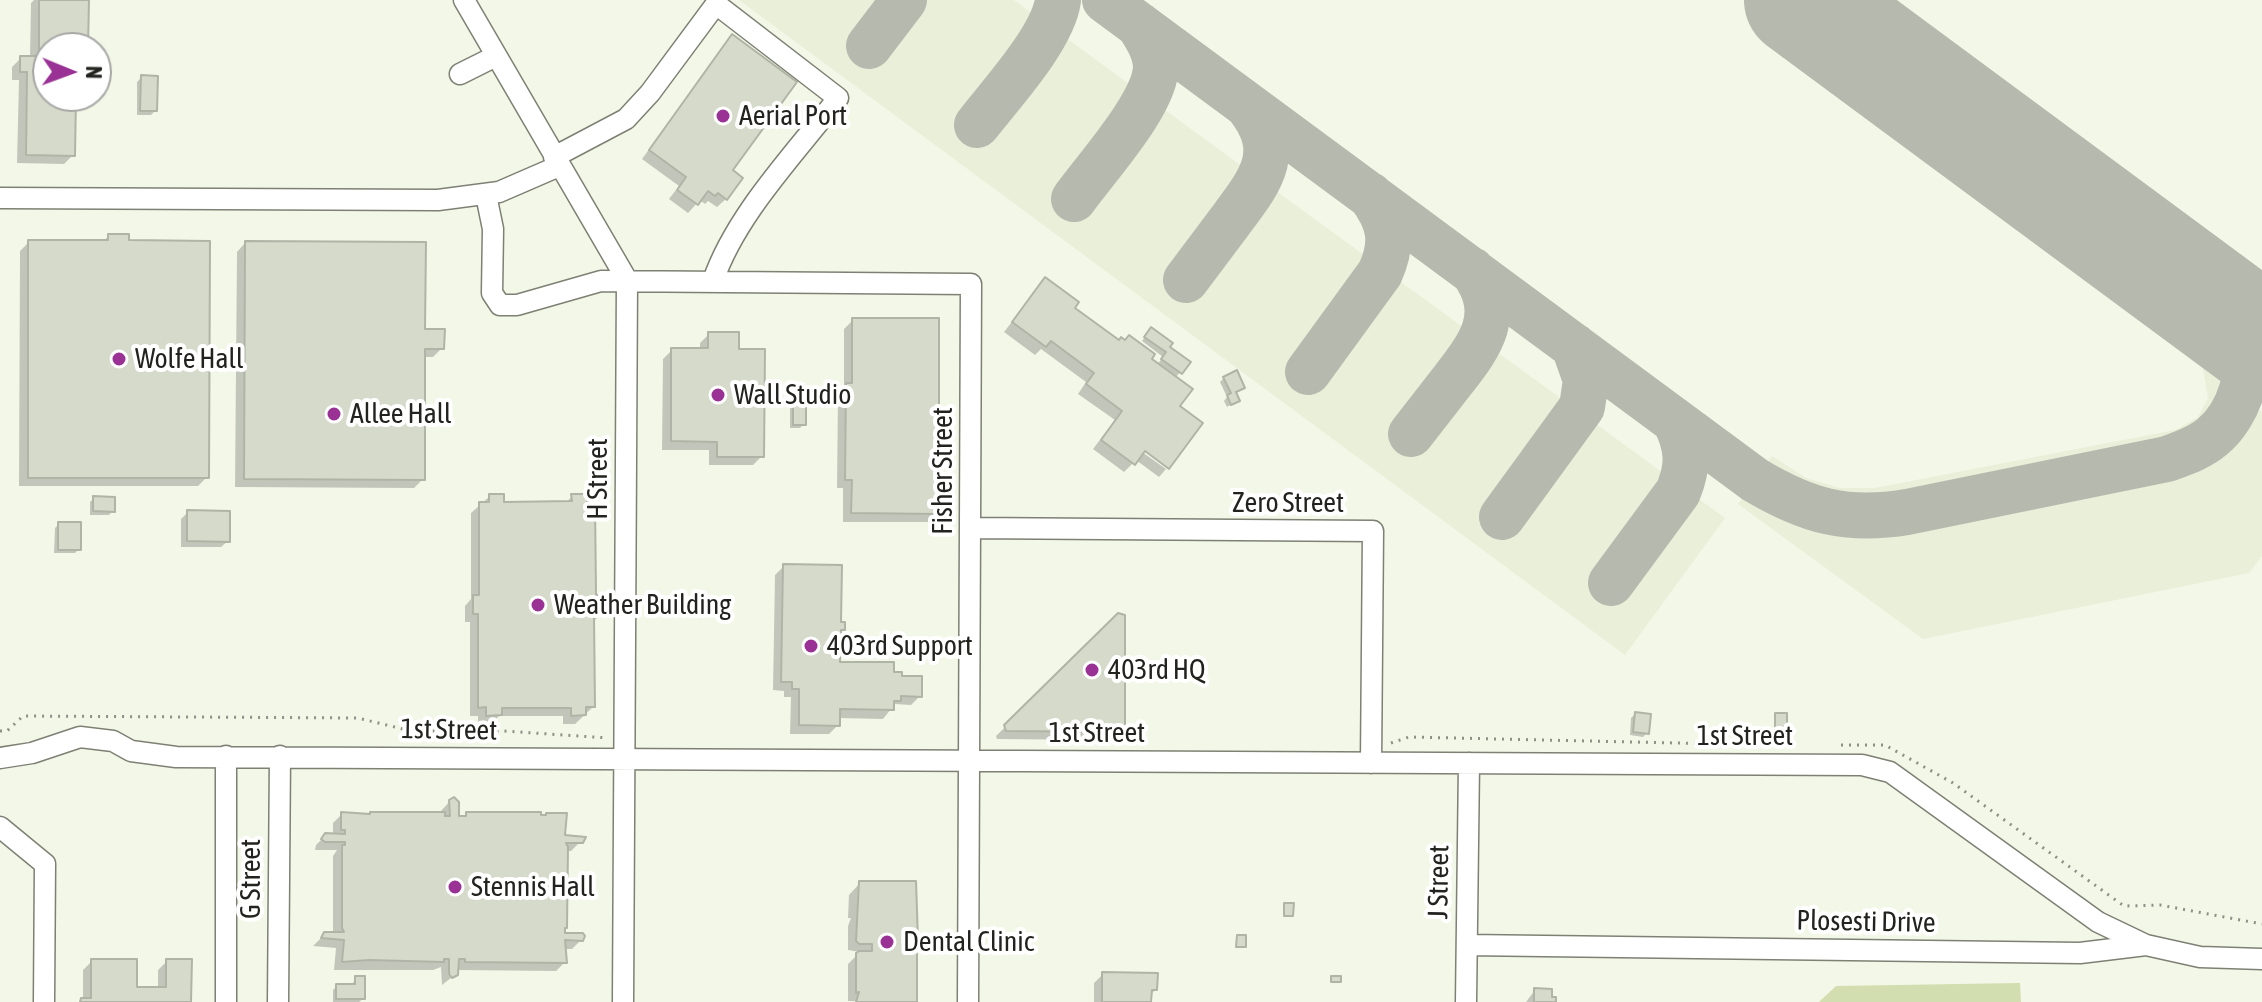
<!DOCTYPE html>
<html>
<head>
<meta charset="utf-8">
<style>
	body { margin:0 }
	#map { position:relative; width:2262px; height:1002px; overflow:hidden; background:#f3f7e8; font-family:"Asap Condensed",sans-serif }
	canvas { display:block }
	.north { position:absolute; left:32px; top:32px; width:80px; height:80px; box-sizing:border-box; background:#fff; border:2px solid #a7a7a5; border-radius:50%; rotate:91deg; font-size:22px; font-weight:700; line-height:32px; text-align:center; color:#22231e }
	.north::after { content:''; display:block; margin:auto; width:28px; height:36px; background:#9a3296; clip-path:polygon(50% 0,100% 100%,50% 72%,0 100%) }
</style>
</head>
<body>
<div id="map">
<canvas width="2262" height="1002"></canvas>
<div class="north">N</div>
</div>
<script>
const ctx = document.querySelector('canvas').getContext('2d');
ctx.lineJoin = 'round';
function fillPath(path, color) {
  ctx.fillStyle = color;
  ctx.fill(path, 'evenodd');
}
function strokePath(path, color, width, dash) {
  ctx.strokeStyle = color;
  ctx.lineWidth = width;
  ctx.lineCap = dash ? 'butt' : 'round';
  ctx.setLineDash(dash || []);
  ctx.stroke(path);
}
function label(font, color, halo, rows, align = 'center') {
  ctx.font = font + ' "Asap Condensed",sans-serif';
  ctx.lineWidth = 8;
  ctx.setLineDash([]);
  ctx.textBaseline = 'middle';
  ctx.strokeStyle = halo;
  ctx.fillStyle = color;
  for (const [text, x, y, turn = 0] of rows) {
    ctx.save();
    ctx.translate(x, y);
    ctx.rotate((+turn || 0) * Math.PI / 180);
    ctx.textAlign = isNaN(turn) ? turn : align;
    if (halo) ctx.strokeText(text, 0, 0);
    ctx.fillText(text, 0, 0);
    ctx.restore();
  }
}
fillPath(new Path2D(`
	M739 0H1014L1725 518 1625 655Z
	M2203 368 2262 412V556L2249 573 1923 639 1738 504 1772 456 1806 478 1840 488H1875L2175 430 2198 417 2208 398Z`), '#e9efd8');
fillPath(new Path2D(`
	M2020 983 2021 1002H1819L1836 986Z`), '#d2deaf');
fillPath(new Path2D(`
	M34 0H87L86 48H48V96H74L73 155 64 164 17 163 19 80H12V67L21 58H30L31 3Z
	M724 46 726 199 717 207 708 201 705 204 700 200 688 213 669 199 679 186 642 159Z
	M141 78 155 111 151 115H137V82Z
	M109 236 207 477 198 486H19L20 251 29 242H102Z
	M245 243 423 331 442 348 433 357H423V479L414 488 235 487 237 252Z
	M1045 280 1072 308 1118 342 1157 365 1163 357 1142 341 1147 334 1188 363 1175 378 1135 447 1166 469 1159 477 1136 460 1124 472 1093 449 1115 420 1078 394 1086 382 1041 349 1035 355 1004 332Z
	M853 320 937 513 928 522H843V488H837L838 394 844 388V329Z
	M709 334 737 351 762 456 753 465H709V450H662L663 359 672 350H700V343Z
	M1224 378 1242 388 1235 393 1238 400 1227 407 1224 401 1227 397 1220 382Z
	M794 395 804 424 800 428H790V399Z
	M490 496 502 504H565L572 496 594 597 601 614 592 623 593 707 575 724H563V716H499L491 724H478V716H470V622H465V606L471 599V513Z
	M94 498 113 511 109 515H90V502Z
	M188 512 228 541 221 547H181V519Z
	M59 524 79 549 75 553H54L55 528Z
	M784 566 843 629 839 633 838 664 892 674 920 696 911 705 895 704 883 719 838 718V725L829 734H790L791 697H784V691L773 690 775 575Z
	M1119 615 1123 726 1109 740 997 739 996 736Z
	M1635 714 1647 733 1643 737 1630 735 1631 718Z
	M450 801 457 818H463L467 814 580 842 571 851H566L563 935 582 939 572 949H564L565 962 556 971 456 970V974L442 985 441 967 433 970H334L336 948 313 946 325 934H333V856L337 850H315L316 845 326 835 333 836V823L342 814 368 816 441 814V811Z
	M860 883 914 942 904 953 914 1002 848 1001V964L860 952 848 950V926L851 918H848L849 895Z
	M92 961 135 989H158V970L167 961 189 1002H79L83 1000V970Z
	M1103 974 1156 989 1150 995 1149 1002H1094V983Z
	M356 978 364 998 359 1002H333V990L337 986H351Z
	M1535 990 1550 999 1554 1002H1526Z`), '#0003');
strokePath(new Path2D(`
	M1105 0 1755 480C1807 511 1846 522 1907 512L2167 459C2183 453 2199 448 2212 437 2239 415 2256 366 2240 333 2234 323 2222 314 2214 305
	M869 46 904 0
	M977 125C1001 94 1053 38 1058 0
	M1074 199C1096 168 1157 102 1156 65 1155 50 1147 38 1139 25
	M1186 280C1201 260 1216 240 1231 220 1261 180 1284 152 1248 106
	M1308 372 1380 273C1394 242 1390 222 1370 195
	M1411 434C1425 416 1439 398 1453 380 1481 344 1504 314 1472 270
	M1502 517 1582 407 1586 380 1574 346
	M1611 583 1678 492C1689 466 1688 447 1675 421`), '#b6baae', 46);
strokePath(new Path2D(`
	M1801 0 2262 341`), '#b6baae', 114);
const building = new Path2D(`
	M39 0H89L88 48H48V96H76L75 156 26 155 27 72H20V56H39Z
	M732 34 797 82 733 170 743 178 727 200 718 193 715 196 708 191 698 205 677 190 686 177 649 150Z
	M141 75 158 76 157 111H140Z
	M108 234H129V240L210 241 209 478H28V240H108Z
	M245 241 426 242 425 329H445L444 349H425V480L244 479Z
	M1045 277 1079 302 1075 308 1119 340 1121 337 1125 340 1129 335 1155 354 1152 359 1193 389 1180 406 1203 423 1169 469 1145 451 1135 465 1101 440 1122 411 1086 384 1094 373 1051 341 1046 347 1012 322Z
	M852 318H939V514L851 513 852 480H845L846 383H852Z
	M1151 327 1173 343 1170 347 1191 362 1182 374 1161 359 1166 352 1144 337Z
	M708 332H739V349H765L764 457H717V442L671 441V348H708Z
	M1237 370 1245 388 1236 392 1240 401 1231 405 1227 395 1231 393 1223 377Z
	M793 393 806 394V425H793Z
	M489 494H504V502L572 501 571 494H587V502H595L596 595H603V615H594L595 707H586V715L571 716V708H502V715L486 716V707L478 708V614H473V595H479V502H489Z
	M93 496 115 497V512L93 511Z
	M187 510 230 511V542L187 541Z
	M58 522H81V550H58Z
	M783 564 842 565 841 622H845V630H841L840 662H894V672H902V676H922V697L901 696V701H894V710L840 709V726L799 725V689H792V682H781Z
	M1118 613 1125 615V727L1119 732 1006 731 1004 725Z
	M1635 712 1651 714 1649 734 1633 732Z
	M1775 713H1787V736H1775Z
	M454 797 459 802V816H466V812H541V815H546V813H567L565 835 586 837 583 843H566L568 847 567 928H565V933H583L585 936 583 941 565 940 567 963 465 962V959H459L458 975 452 978 449 974V959H444V962L369 960 342 962 344 940 321 938 324 932H344L342 928V845H345V842H325L321 839 325 833 345 834V830H341V812L370 814V812H445V816H450L449 800Z
	M859 881H916L918 940 916 944H902V951H916L917 954V1002H856L859 992 856 993V953L859 951H872V944H859L856 941Z
	M1284 903H1294L1293 916H1284Z
	M1237 935H1246V947H1236Z
	M91 959H137V987H166V959H192L191 1002H80L81 998H91Z
	M1102 972 1158 973 1157 990H1152L1151 1002H1102Z
	M355 976H365V999H336V984H355Z
	M1331 976H1341V982H1331Z
	M1534 988 1552 989V997H1556V1002H1534Z`);
fillPath(building, '#d6dacb');
strokePath(building, '#b0b4a6', 2);
const minor = new Path2D(`
	M464 0 627 280 623 1002
	M460 74 496 56
	M554 157 626 119 650 93 716 4 838 98C795 154 736 214 713 281
	M486 195 493 229 492 293 500 305H517L601 281 971 284 968 1002
	M0 198 438 200 499 192 559 166
	M971 528 1373 531 1371 763
	M0 758 32 753 80 737 113 741 131 751 176 757 1862 765 1890 772 2098 922 2146 945
	M0 827 45 864 44 1002
	M1467 945 2080 953 2146 945 2200 957 2262 959
	M226 1002V756
	M278 1002 280 756
	M1466 1002 1469 763`);
strokePath(minor, '#7d8073', 23);
strokePath(new Path2D(`
	M0 731H7L23 716 358 718 411 731H504L608 738
	M1391 743 1409 737 1722 744
	M1841 745H1885L1953 783 2124 906 2160 905 2262 924`), '#8d9086', 3, [2, 6]);
strokePath(minor, '#fff', 20);
for (const [x, y, r, color] of [
	[723,116,8,"#9a3296"],
	[119,359,8,"#9a3296"],
	[718,395,8,"#9a3296"],
	[334,414,8,"#9a3296"],
	[538,605,8,"#9a3296"],
	[811,646,8,"#9a3296"],
	[1092,670,8,"#9a3296"],
	[455,887,8,"#9a3296"],
	[887,942,8,"#9a3296"]
]) {
  const dot = new Path2D();
  dot.arc(x, y, r, 0, 2 * Math.PI);
  ctx.fillStyle = color;
  ctx.fill(dot);
  strokePath(dot, '#fff', 3);
}
label('28px', '#22231e', '#fff', [
	["Aerial Port",739,116],
	["Wolfe Hall",135,359],
	["Wall Studio",734,395],
	["Allee Hall",350,414],
	["Weather Building",554,605],
	["403rd Support",827,646],
	["403rd HQ",1108,670],
	["Stennis Hall",471,887],
	["Dental Clinic",903,942]
], 'left');
label('28px', '#22231e', '#fff', [
	["Fisher Street",943,471,-90],
	["H Street",598,479,-90],
	["Zero Street",1288,503],
	["1st Street",449,730,1],
	["1st Street",1097,733],
	["1st Street",1745,736],
	["G Street",251,879,-90],
	["J Street",1439,882,-89],
	["Plosesti Drive",1866,922,1]
]);
</script>
</body>
</html>
